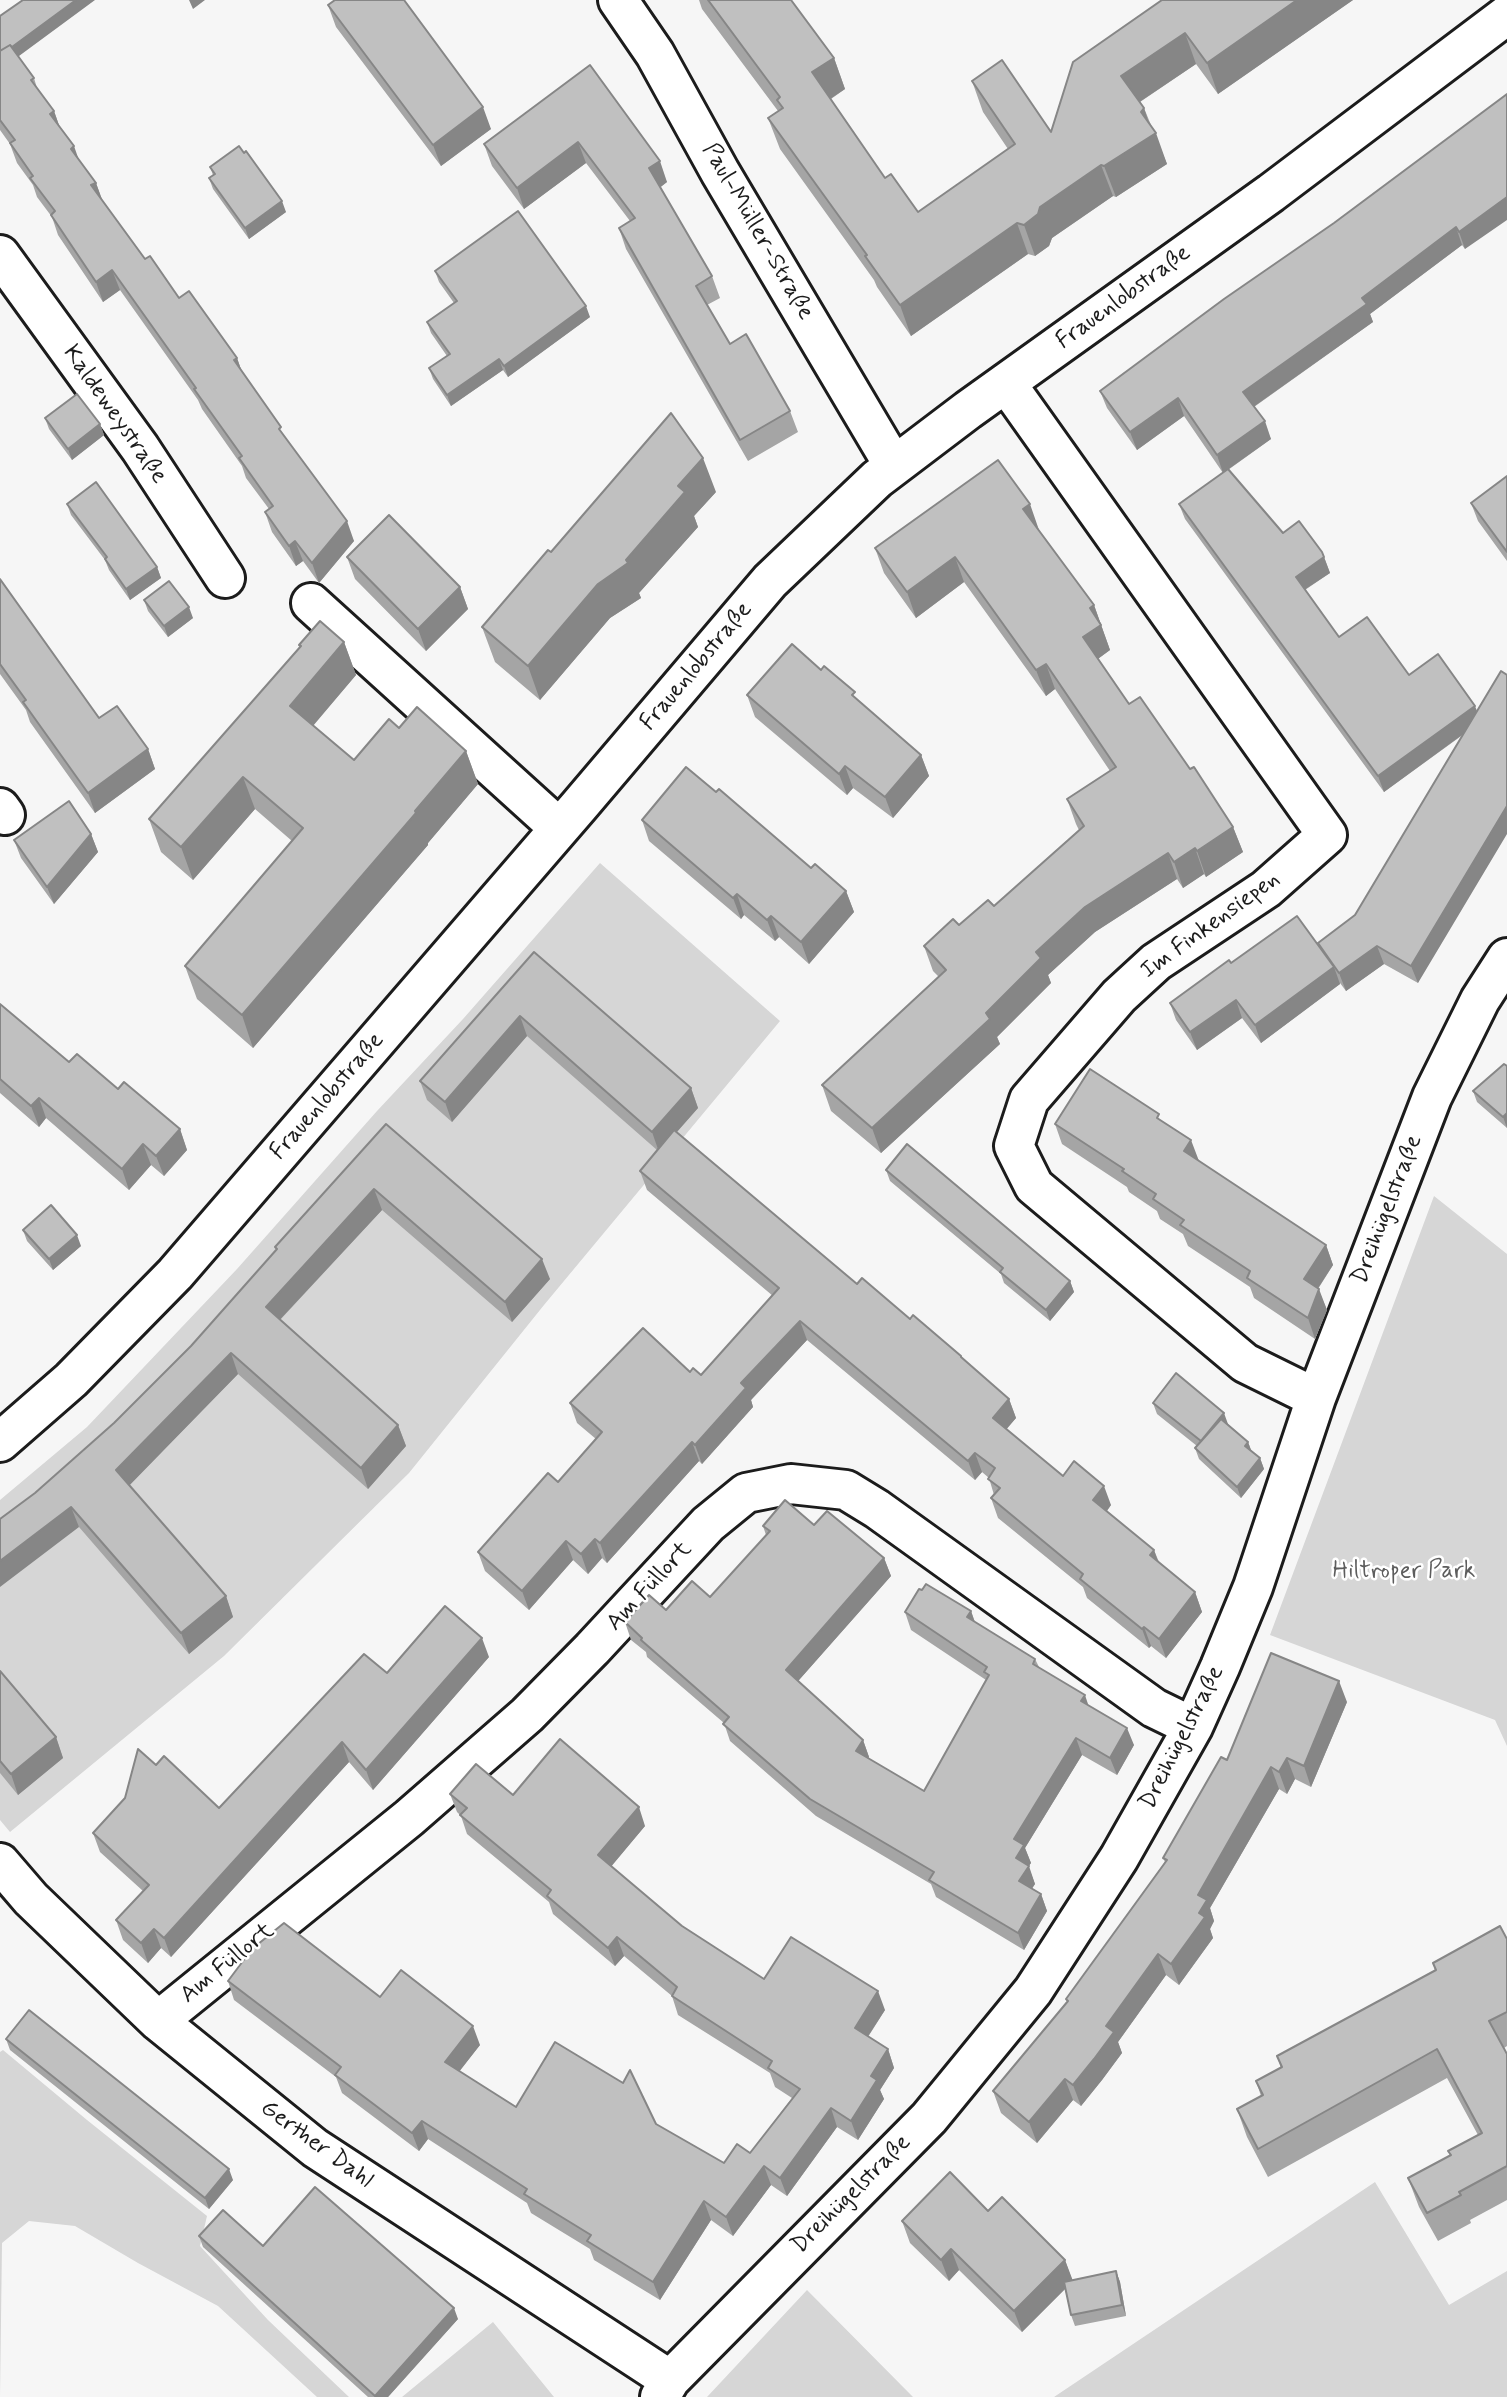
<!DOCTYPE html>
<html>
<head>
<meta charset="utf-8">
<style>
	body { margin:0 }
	canvas { display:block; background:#f6f6f6 }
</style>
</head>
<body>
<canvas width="1507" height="2397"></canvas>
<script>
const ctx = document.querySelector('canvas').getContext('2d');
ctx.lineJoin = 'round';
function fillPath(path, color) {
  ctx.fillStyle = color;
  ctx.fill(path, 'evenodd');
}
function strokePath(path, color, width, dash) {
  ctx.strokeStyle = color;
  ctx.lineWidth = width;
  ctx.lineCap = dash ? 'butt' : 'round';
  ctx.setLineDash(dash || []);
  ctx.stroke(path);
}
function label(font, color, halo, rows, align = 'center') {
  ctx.font = font + ' Mynerve,sans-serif';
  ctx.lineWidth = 5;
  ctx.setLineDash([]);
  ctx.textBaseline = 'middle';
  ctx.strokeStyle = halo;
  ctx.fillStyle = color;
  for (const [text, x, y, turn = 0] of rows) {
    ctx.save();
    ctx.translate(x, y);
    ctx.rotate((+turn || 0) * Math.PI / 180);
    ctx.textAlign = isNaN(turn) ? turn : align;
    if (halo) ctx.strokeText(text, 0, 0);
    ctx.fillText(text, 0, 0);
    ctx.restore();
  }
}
fillPath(new Path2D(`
	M600 863 780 1021 544 1305 409 1473 224 1656 10 1832 0 1820V1500L87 1427 237 1269 377 1111 463 1019Z
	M1434 1196 1507 1254V1746L1495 1720 1270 1635Z
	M3 2050 87 2120 207 2216 200 2246 268 2320 349 2397H317L218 2306 138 2263 75 2226 29 2221 2 2243 0 2397V2052Z
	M1375 2182 1449 2305 1507 2271V2397H1054Z
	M807 2290 913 2397H707Z
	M493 2322 554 2397H402Z`), '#d6d6d6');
const minor = new Path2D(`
	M618 0 655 54 720 172 894 466
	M0 255 140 448 225 578
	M1006 383 1327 835 1266 889 1156 962 1119 996 1029 1100 1014 1146 1034 1186 1245 1363 1316 1398
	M311 603 559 828
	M0 808 5 815
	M0 1442 71 1380 175 1274 579 806 770 581 877 479 968 410 1271 193 1507 15
	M0 1863 31 1899 158 2021 315 2148 670 2380
	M158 2021 409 1818 527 1715 592 1649 708 1524 746 1493 791 1484 846 1490 877 1509 1154 1708 1193 1727
	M660 2397 670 2380 929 2118 1033 1991 1119 1858 1193 1727 1220 1667 1253 1587 1316 1398 1432 1097 1480 1000 1507 958`);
strokePath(minor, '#1c1c1c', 44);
strokePath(minor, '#fff', 38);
fillPath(new Path2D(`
	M699 0H791L834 58 845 89 831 99 885 178 918 212 1008 149 983 112 972 81 1051 132 1162 0H1353L1218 94 1196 64 1140 102 1144 108 1167 164 1116 197 1113 196 1052 238 1049 246 1035 256 1028 254 911 336 877 287 874 280 780 149 768 118 778 111 702 9Z
	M328 5 491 129 441 166 336 27Z
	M0 16 18 57 34 78 37 88 54 111 60 128 78 159 96 183 102 200 145 259 179 298 237 358 242 372 354 541 319 583 303 561 296 566 272 532 265 512 269 509 246 478 242 466 202 409 198 400 120 290 103 302 58 235 52 217 37 197 33 185 17 163 10 144 0 130Z
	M590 65 667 182 660 187 712 276 720 298 707 305 730 344 790 411 798 432 748 461 626 249 619 228 630 221 586 163 524 209 492 166 484 144Z
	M1507 94 1465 249 1462 245 1370 314 1373 322 1254 407 1271 439 1228 470 1283 533 1324 557 1330 573 1305 590 1339 637 1409 675 1475 706 1418 983 1384 964 1346 991 1340 983V984L1261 1043 1242 1018 1197 1050 1176 1020 1170 1003 1231 963 1319 946 1355 915 1464 734 1384 792 1185 519 1179 504 1223 473 1184 416 1137 450 1107 408 1100 391 1334 223Z
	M210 167 286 212 249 239 213 189 209 178 213 175Z
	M435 271 590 317 508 377 503 370 451 406 433 379 429 368 447 356 431 333 427 322 454 303 439 282Z
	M45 418 100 424 104 435 72 460 49 429Z
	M1507 476V561L1478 521 1471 503Z
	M716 492 694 516 698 527 639 593 641 598 610 618 540 700 495 662 482 627 551 552Z
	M67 504 157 567 161 578 130 600 109 570 105 560 71 515Z
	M1039 530 1094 605 1110 650 1098 659 1129 704 1190 769 1233 827 1243 852 1206 877 1204 874 1183 888 1177 879 1095 932 1048 975 1051 983 997 1037 1000 1044 881 1153 831 1111 822 1085 939 977 933 971 924 946 959 925 994 906 1079 830 1076 824 1067 799 1110 771 1055 689 1046 696 964 582 916 618 884 573 875 548Z
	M347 557 460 587 468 609 426 651 355 579Z
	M0 579 99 718 148 749 155 769 95 813 30 722 26 710 0 674Z
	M144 600 193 618 168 637 148 611Z
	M344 642 356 675 313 725 354 760 399 728 466 751 478 784 428 843V845L253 1048 197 999 185 966 292 841 255 809 193 880 161 852 149 819 300 647 299 645Z
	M747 695 858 700 921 755 929 776 893 818 853 788 847 795 755 717Z
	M716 792 811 868 846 891 854 912 809 964 779 937 775 941 744 915 741 919 649 841 642 820Z
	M91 834 98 852 54 904 21 858 14 840Z
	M534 952 691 1088 698 1108 677 1132 857 1284 910 1319 961 1356 963 1359 1009 1399 1016 1418 1006 1429 1063 1476 1111 1505 1107 1511 1154 1550 1159 1562 1195 1592 1202 1612 1166 1658 1151 1646 1149 1648 1087 1598 1083 1587 998 1518 991 1498 994 1495 989 1478 982 1472 975 1480 807 1340 751 1400 753 1407 702 1464 699 1461 607 1563 602 1558 588 1574 573 1560 529 1610 485 1571 478 1552 558 1482 596 1439 577 1423 570 1403 690 1372 701 1375 773 1296 647 1190 640 1171 657 1150 527 1036 452 1122 427 1100 420 1081Z
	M0 1004 69 1062 118 1089 180 1129 187 1150 164 1176 151 1165 129 1190 46 1118 39 1127 0 1093Z
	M1504 1064 1507 1128 1477 1102 1473 1091Z
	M1162 1121 1199 1161 1326 1245 1333 1265 1318 1289 1327 1310 1315 1339 1254 1298 1250 1287 1188 1246 1183 1234 1160 1219 1157 1211 1129 1192 1127 1187 1062 1144 1055 1124Z
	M386 1124 550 1279 512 1322 382 1210 280 1320 398 1425 406 1446 368 1489 238 1374 129 1485 226 1596 233 1617 189 1654 79 1527 35 1493 114 1423 191 1346 276 1250 275 1247Z
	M886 1170 1070 1281 1074 1292 1050 1321 1004 1283 1001 1274 890 1181Z
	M23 1230 81 1246 53 1270 27 1241Z
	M1153 1403 1228 1424 1248 1442 1252 1452 1260 1458 1264 1469 1241 1498 1199 1459 1195 1448 1197 1446 1157 1414Z
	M814 1525 884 1558 891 1576 798 1681 863 1740 869 1757 868 1758 924 1791 986 1680 911 1630 905 1612 971 1611 975 1622 1035 1659 1039 1667 1089 1706 1134 1745 1117 1775 1082 1755 1025 1848 1031 1863 1028 1866 1035 1884 1032 1888 1041 1894 1047 1911 1024 1950 936 1897 931 1884 816 1816 730 1741 724 1723 647 1657 646 1652 631 1640 625 1622 710 1597 766 1535 763 1526Z
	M489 1657 373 1790 349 1762 171 1957 161 1948 148 1963 123 1940 116 1920 143 1891 100 1852 93 1833 156 1765 219 1808 387 1673Z
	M0 1671 56 1737 63 1758 18 1795 0 1773Z
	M1347 1702 1311 1787 1295 1779 1287 1794 1279 1789 1210 1908 1214 1921 1210 1929 1213 1938 1179 1985 1166 1975 1118 2042 1122 2053 1102 2080 1081 2106 1073 2100 1037 2143 1001 2113 993 2091 1067 2002 1066 1999 1165 1862 1163 1858 1227 1760Z
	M450 1794 513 1795 645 1826 611 1866 682 1926 764 1979 885 2010 868 2037 888 2049 894 2068 880 2090 884 2099 858 2140 837 2127 787 2196 771 2185 733 2236 711 2220 660 2300 594 2260 590 2249 531 2213 527 2203 428 2139 419 2151 342 2093 336 2077 234 2000 228 1981 380 1997 480 2045 459 2071 516 2107 656 2124 724 2163 750 2153 792 2098 775 2087 770 2073 678 2015 672 1996 624 1956 615 1966 553 1914 549 1902 467 1834 461 1816 457 1812Z
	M1507 1939V2046L1504 2048 1507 2054V2200L1470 2220 1471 2223 1438 2241 1419 2207 1408 2178 1450 2156 1448 2151 1478 2135 1447 2078 1268 2177 1247 2137 1237 2109 1261 2096 1256 2081 1281 2068 1277 2056 1435 1970 1433 1963Z
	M6 2039 233 2180 209 2209 10 2050Z
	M988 2211 1065 2260 1072 2280 1116 2271 1120 2282 1126 2316 1075 2326 1071 2315 1065 2289 1022 2332 959 2270 949 2281 910 2243 902 2221Z
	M199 2236 263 2246 458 2319 388 2397H368L203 2247Z`), '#a5a5a5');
fillPath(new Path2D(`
	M76 0H95L0 70V56Z
	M189 0H205L193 9Z
	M1297 0H1353L1218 94 1207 63Z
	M1185 33 1196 64 1132 107 1121 76Z
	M834 58 845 89 824 103 812 72Z
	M483 107 491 129 441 166 433 145Z
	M1144 108 1153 135 1156 133 1167 164 1116 197 1104 166Z
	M54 111 61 131 50 114Z
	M578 142 586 163 524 209 517 188Z
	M74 146 81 166 71 149Z
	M660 161 667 182 657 190 649 168Z
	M1101 165 1113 196 1052 238 1049 246 1035 256 1024 225 1040 207Z
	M96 183 103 202 91 185Z
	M1507 197V220L1465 249 1459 232Z
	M282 201 286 212 249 239 245 228Z
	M1017 223 1028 254 911 336 900 305Z
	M1456 227 1462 245 1370 314 1373 322 1249 410 1243 392 1362 298Z
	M112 270 120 290 103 302 96 282Z
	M586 306 590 317 508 377 504 366Z
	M237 358 244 378 234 360Z
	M499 359 503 370 451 406 447 395Z
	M1178 398 1184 416 1137 450 1130 432Z
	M1265 421 1271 439 1223 473 1217 455Z
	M100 424 104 435 72 460 68 449Z
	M703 458 716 492 694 516 698 527 639 593 641 598 610 618 540 700 528 666 598 584 626 560 678 486Z
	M1030 504 1039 530 1023 509Z
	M347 521 354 541 319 583 312 563Z
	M295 541 303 561 296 566 289 546Z
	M955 557 964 582 916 618 907 592Z
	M1324 557 1330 573 1301 592 1296 577Z
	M157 567 161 578 130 600 126 589Z
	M460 587 468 609 426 651 418 629Z
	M1094 605 1110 650 1092 663 1083 637 1090 608Z
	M189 607 193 618 168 637 164 626Z
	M344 642 356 675 302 739 290 706Z
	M1046 664 1055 689 1046 696 1036 670Z
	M1475 706 1481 721 1384 792 1378 776Z
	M148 749 155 769 95 813 88 793Z
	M466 751 478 784 428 843V845L253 1048 242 1015Z
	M921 755 929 776 893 818 885 797Z
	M845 766 853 788 847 795 839 774Z
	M243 777 255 809 193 880 181 847Z
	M1507 806V834L1418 983 1411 966Z
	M1233 827 1243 852 1206 877 1197 851Z
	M91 834 98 852 54 904 47 887Z
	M1195 848 1204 874 1183 888 1174 862Z
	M1168 853 1177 879 1095 932 1048 975 1051 983 997 1037 1000 1044 881 1153 872 1128 986 1013 1036 952 1085 907Z
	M846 891 854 912 809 964 801 942Z
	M737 894 744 915 741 919 733 898Z
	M771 916 779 937 775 941 767 920Z
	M1377 946 1384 964 1346 991 1339 973Z
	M1334 967 1340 984 1261 1043 1255 1025Z
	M1236 1000 1242 1018 1197 1050 1190 1032Z
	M520 1016 527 1036 452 1122 445 1102Z
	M691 1088 698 1108 659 1152 652 1132Z
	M39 1098 46 1118 39 1127 31 1106Z
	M1507 1113V1128L1503 1117Z
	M180 1129 187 1150 164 1176 156 1156Z
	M1191 1140 1199 1161 1184 1151Z
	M143 1144 151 1165 129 1190 122 1169Z
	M374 1189 382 1210 273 1327 266 1307Z
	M77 1235 81 1246 53 1270 49 1259Z
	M1326 1245 1333 1265 1311 1299 1304 1279Z
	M542 1259 550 1279 512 1322 505 1302Z
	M1070 1281 1074 1292 1050 1321 1046 1310Z
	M1319 1289 1327 1310 1315 1339 1308 1318Z
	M800 1321 807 1340 751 1400 753 1407 702 1464 695 1445 741 1383Z
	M231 1353 238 1374 124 1491 116 1470Z
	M1009 1399 1016 1418 1000 1437 993 1418Z
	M1224 1413 1228 1424 1205 1452 1201 1441Z
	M398 1425 406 1446 368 1489 361 1468Z
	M692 1442 699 1461 607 1563 600 1543Z
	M1248 1442 1252 1453 1245 1446Z
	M975 1453 982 1472 975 1480 968 1461Z
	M1260 1458 1264 1469 1241 1498 1237 1487Z
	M1104 1486 1111 1505 1100 1520 1093 1500Z
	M71 1507 79 1527 0 1587V1561Z
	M595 1539 602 1558 588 1574 581 1554Z
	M566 1541 573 1560 529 1610 522 1591Z
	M1154 1550 1161 1570 1150 1555Z
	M884 1558 891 1576 792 1688 786 1670Z
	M1195 1592 1202 1612 1166 1658 1159 1639Z
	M226 1596 233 1617 189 1654 181 1633Z
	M971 1611 977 1629 967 1617Z
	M1144 1627 1151 1646 1149 1648 1142 1629Z
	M482 1638 489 1657 373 1790 366 1770Z
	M1339 1681 1347 1702 1311 1787 1304 1766Z
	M1085 1695 1091 1713 1081 1701Z
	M1127 1728 1134 1745 1117 1775 1110 1758Z
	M56 1737 63 1758 18 1795 11 1774Z
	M1076 1738 1082 1755 1025 1848 1031 1863 1022 1876 1016 1858 1014 1839Z
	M863 1740 869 1757 862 1768 856 1751Z
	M342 1742 349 1762 171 1957 164 1938Z
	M1287 1758 1295 1779 1287 1794 1279 1772Z
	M1271 1767 1279 1789 1210 1908 1214 1921 1210 1929 1213 1938 1179 1985 1171 1964 1199 1913 1198 1895Z
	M639 1807 645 1826 605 1874 598 1855Z
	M1029 1866 1035 1884 1026 1898 1019 1881Z
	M1041 1894 1047 1911 1024 1950 1018 1933Z
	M154 1929 161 1948 148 1963 141 1943Z
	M617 1937 624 1956 615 1966 608 1948Z
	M1158 1954 1166 1975 1118 2042 1122 2053 1102 2080 1081 2106 1073 2085 1106 2026Z
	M878 1991 885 2010 861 2047 855 2028Z
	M473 2026 480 2045 452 2081 445 2062Z
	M888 2049 894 2068 880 2090 884 2099 858 2140 851 2121 871 2076Z
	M1065 2079 1073 2100 1037 2143 1029 2122Z
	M831 2108 837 2127 787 2196 780 2178Z
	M422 2121 428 2139 419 2151 412 2133Z
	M764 2166 771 2185 733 2236 726 2217Z
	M229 2169 233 2180 209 2209 205 2198Z
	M704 2201 711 2220 660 2300 653 2282Z
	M951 2249 959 2270 949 2281 941 2260Z
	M1065 2260 1073 2281 1022 2332 1014 2311Z
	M1116 2271 1120 2282 1126 2316 1122 2305Z
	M454 2308 458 2319 388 2397H375V2396Z`), '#868686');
const building = new Path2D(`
	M23 0H76L12 47 10 45 0 51V16Z
	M335 0H404L483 107 433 145 328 5Z
	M708 0H791L834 58 812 72 885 178 891 174 918 212 1015 144 972 81 1002 60 1051 132 1073 62 1162 0H1297L1207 63 1185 33 1121 76 1144 108 1141 112 1156 133 1104 166 1101 165 1040 207 1038 214 1024 225 1017 223 900 305 865 256 867 255 768 118 783 108 777 100 780 97Z
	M10 45 34 78 31 80 54 111 50 114 74 146 71 149 96 183 91 185 145 259 150 256 179 298 189 291 237 358 234 360 281 427 279 429 347 521 312 563 295 541 289 546 265 512 273 506 239 458 242 456 194 389 196 388 112 270 96 282 51 215 55 211 30 178 33 176 10 143 15 140 0 120V51Z
	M590 65 660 161 649 168 712 276 696 286 730 344 746 334 790 411 740 440 619 228 635 218 578 142 517 188 484 144Z
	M1507 94V197L1459 232 1456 227 1362 298 1367 304 1243 392 1265 421 1217 455 1178 398 1130 432 1100 391 1224 299 1334 223Z
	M239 146 244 153 246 151 282 201 245 228 209 178 215 174 210 167Z
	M518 211 586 306 504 366 499 359 447 395 429 368 450 354 427 322 457 301 435 271Z
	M77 394 100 424 68 449 45 418Z
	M671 413 703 458 678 486 685 492 626 560 628 563 598 584 528 666 482 627 548 550 551 552Z
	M998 460 1030 504 1023 509 1094 605 1090 608 1101 625 1083 637 1129 704 1140 697 1190 769 1194 767 1233 827 1197 851 1195 848 1174 862 1168 853 1085 907 1036 952 1041 958 986 1013 990 1019 872 1128 822 1085 946 970 924 946 953 919 959 925 988 900 994 906 1084 826 1067 799 1116 767 1046 664 1036 670 955 557 907 592 875 548Z
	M1228 469 1283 533 1299 521 1322 552 1324 557 1296 577 1339 637 1367 617 1409 675 1438 654 1475 706 1378 776 1179 504Z
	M1507 476V552L1471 503Z
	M96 482 157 567 126 589 105 559 107 557 67 504Z
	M389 515 460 587 418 629 347 557Z
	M0 579 99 718 117 706 148 749 88 793 23 702 26 700 0 664Z
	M169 581 189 607 164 626 144 600Z
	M320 621 344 642 290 706 354 760 389 719 399 728 417 707 466 751 415 811 416 813 242 1015 185 966 303 828 243 777 181 847 149 819 301 646 299 645Z
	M792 644 821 670 824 666 855 692 852 695 921 755 885 797 845 766 839 774 747 695Z
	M1501 671 1507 675V806L1411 966 1377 946 1339 973 1318 943 1355 915Z
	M686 767 716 792 719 789 811 868 815 864 846 891 801 942 771 916 767 920 737 894 733 898 642 820Z
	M69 801 91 834 47 887 14 840Z
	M1297 916 1334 967 1255 1025 1236 1000 1190 1032 1170 1003 1229 960 1231 963Z
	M534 952 691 1088 652 1132 520 1016 445 1102 420 1081Z
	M0 1004 69 1062 77 1054 118 1089 124 1082 180 1129 156 1156 143 1144 122 1169 39 1098 31 1106 0 1079Z
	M1504 1064 1507 1066V1113L1503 1117 1473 1091Z
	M1090 1069 1159 1114 1157 1118 1191 1140 1184 1151 1326 1245 1304 1279 1319 1289 1308 1318 1247 1278 1250 1271 1180 1225 1184 1220 1153 1199 1156 1194 1122 1171 1124 1169 1055 1124Z
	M386 1124 542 1259 505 1302 374 1189 266 1307 398 1425 361 1468 231 1353 116 1470 226 1596 181 1633 71 1507 0 1561V1519L35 1493 114 1423 191 1346 277 1249 275 1247Z
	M674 1130 857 1284 862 1278 910 1319 913 1315 961 1356V1357L1009 1399 993 1418 1063 1476 1074 1461 1104 1486 1093 1500 1154 1550 1150 1555 1195 1592 1159 1639 1144 1627 1142 1629 1080 1579 1083 1574 991 1498 1000 1488 988 1479 995 1468 975 1453 968 1461 800 1321 741 1383 746 1388 695 1445 692 1442 600 1543 595 1539 581 1554 566 1541 522 1591 478 1552 548 1473 558 1482 602 1432 570 1403 643 1328 690 1372 693 1368 701 1375 779 1288 640 1171Z
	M907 1144 1070 1281 1046 1310 1000 1272 1003 1268 886 1170Z
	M51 1205 77 1235 49 1259 23 1230Z
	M1176 1373 1224 1413 1201 1441 1153 1403Z
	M1221 1419 1248 1442 1245 1446 1260 1458 1237 1487 1195 1448Z
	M785 1500 814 1525 827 1511 884 1558 786 1670 863 1740 856 1751 924 1791 989 1675 984 1672 987 1667 905 1612 919 1589 922 1590 926 1584 971 1611 967 1617 1035 1659 1033 1664 1085 1695 1081 1701 1127 1728 1110 1758 1076 1738 1014 1839 1024 1845 1016 1858 1029 1866 1019 1881 1041 1894 1018 1933 929 1880 934 1872 810 1799 723 1724 729 1717 641 1640 642 1638 625 1622 649 1595 666 1610 692 1581 710 1597 770 1531 763 1526Z
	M445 1606 482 1638 366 1770 342 1742 164 1938 154 1929 141 1943 116 1920 149 1885 93 1833 125 1798 138 1749 156 1765 164 1756 219 1808 364 1654 387 1673Z
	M1271 1653 1339 1681 1304 1766 1287 1758 1279 1772 1271 1767 1198 1895 1207 1900 1199 1913 1205 1917 1171 1964 1158 1954 1106 2026 1114 2032 1094 2059 1073 2085 1065 2079 1029 2122 993 2091 1068 2001 1066 1999 1167 1860 1163 1858 1221 1757 1227 1760Z
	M0 1671 56 1737 11 1774 0 1761Z
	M560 1739 639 1807 598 1855 682 1926 764 1979 791 1937 878 1991 855 2028 888 2049 871 2076 877 2080 851 2121 831 2108 780 2178 764 2166 726 2217 704 2201 653 2282 587 2241 591 2235 524 2194 527 2189 422 2121 412 2133 335 2075 341 2067 228 1981 252 1949 284 1923 380 1997 401 1970 473 2026 445 2062 516 2107 555 2042 623 2083 630 2070 656 2124 724 2163 737 2144 750 2153 800 2089 768 2068 772 2061 672 1996 677 1987 617 1937 608 1948 547 1896 551 1890 460 1815 467 1808 450 1794 476 1764 513 1795Z
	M1500 1926 1507 1939V2012L1489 2021 1507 2054V2166L1459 2192 1461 2195 1427 2213 1408 2178 1451 2155 1448 2151 1482 2133 1437 2049 1258 2149 1237 2109 1263 2095 1256 2081 1282 2067 1277 2056 1436 1970 1433 1963Z
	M29 2010 229 2169 205 2198 6 2039Z
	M950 2172 988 2211 1002 2197 1065 2260 1014 2311 951 2249 941 2260 902 2221Z
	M315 2187 454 2308 375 2396 199 2236 223 2210 263 2246Z
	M1116 2271 1122 2305 1071 2315 1064 2282Z`);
fillPath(building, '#c0c0c0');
strokePath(building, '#868686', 2);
label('24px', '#1c1c1c', '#fff', [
	["Paul-Müller-Straße",757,232,60],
	["Frauenlobstraße",1124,298,-36],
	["Kaldeweystraße",114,415,55],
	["Frauenlobstraße",697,667,-50],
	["Im Finkensiepen",1211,926,-36],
	["Frauenlobstraße",328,1097,-49],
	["Dreihügelstraße",1388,1210,-69],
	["Am Füllort",650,1587,-47],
	["Dreihügelstraße",1183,1738,-63],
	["Am Füllort",228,1964,-39],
	["Gerther Dahl",316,2145,36],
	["Dreihügelstraße",852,2195,-45]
]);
label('24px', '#5d5d5d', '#fff', [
	["Hiltroper Park",1404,1572]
]);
</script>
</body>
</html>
